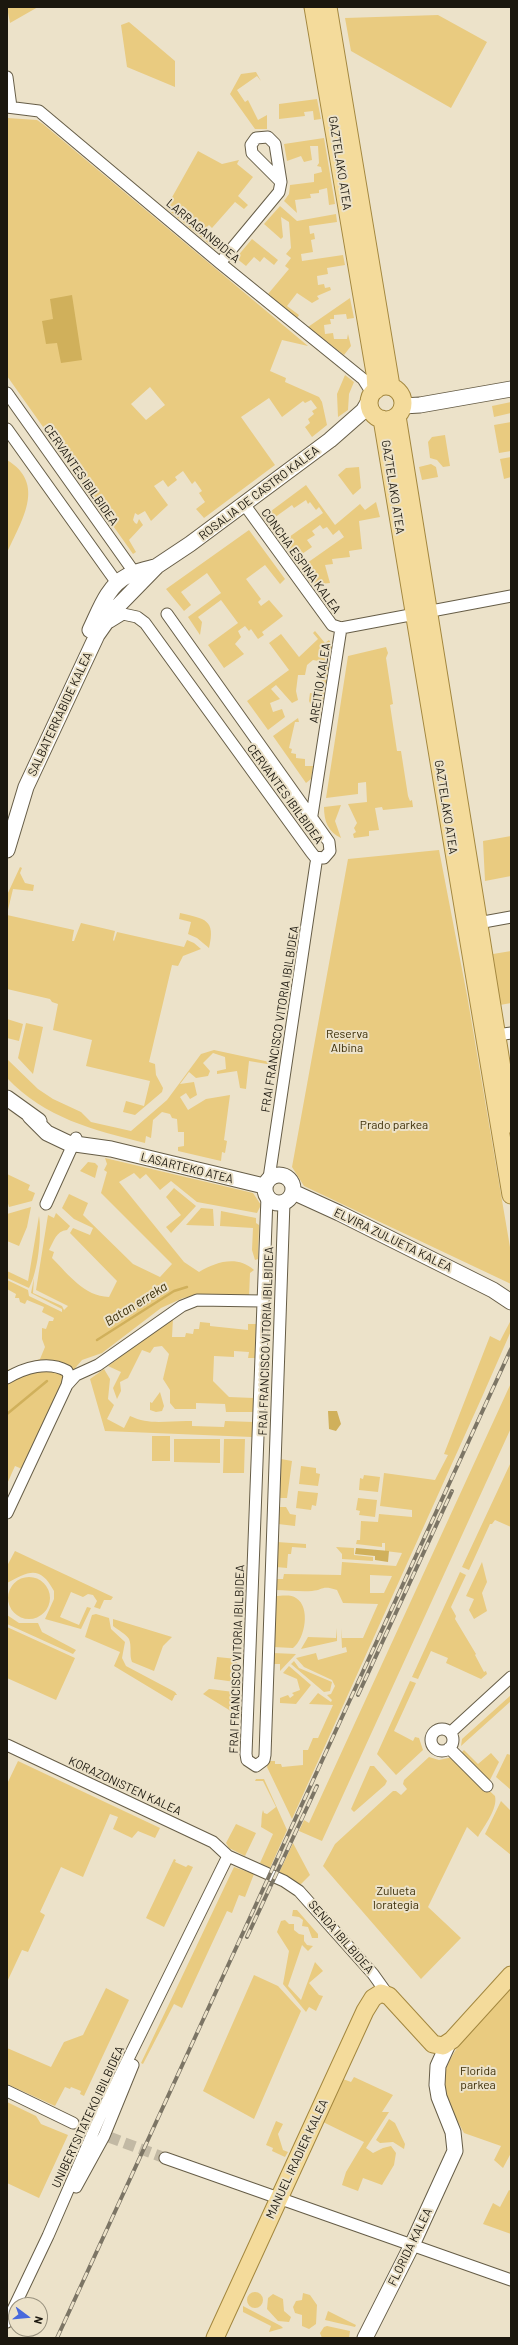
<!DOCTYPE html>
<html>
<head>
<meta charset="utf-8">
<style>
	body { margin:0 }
	#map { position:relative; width:518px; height:2345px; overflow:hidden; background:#ece2c9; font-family:Barlow,sans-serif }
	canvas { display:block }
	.frame { position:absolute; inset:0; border:8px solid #1b170e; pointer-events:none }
	.north { position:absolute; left:8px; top:2297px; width:40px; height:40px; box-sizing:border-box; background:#ece2c9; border:1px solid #98917e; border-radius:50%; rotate:106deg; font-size:11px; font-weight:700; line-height:16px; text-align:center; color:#1b170e }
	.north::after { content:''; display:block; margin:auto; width:14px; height:18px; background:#4969dc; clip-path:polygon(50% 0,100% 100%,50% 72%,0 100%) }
</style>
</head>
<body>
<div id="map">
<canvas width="518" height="2345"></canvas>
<div class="frame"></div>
<div class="north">N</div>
</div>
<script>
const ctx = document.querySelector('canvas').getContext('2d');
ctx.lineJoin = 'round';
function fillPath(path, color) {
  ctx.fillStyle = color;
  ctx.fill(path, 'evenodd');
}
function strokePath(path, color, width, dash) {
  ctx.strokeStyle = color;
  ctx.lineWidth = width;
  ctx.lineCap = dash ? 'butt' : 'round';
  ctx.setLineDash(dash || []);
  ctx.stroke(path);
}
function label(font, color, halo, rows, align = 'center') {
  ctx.font = font + ' Barlow,sans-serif';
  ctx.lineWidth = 4;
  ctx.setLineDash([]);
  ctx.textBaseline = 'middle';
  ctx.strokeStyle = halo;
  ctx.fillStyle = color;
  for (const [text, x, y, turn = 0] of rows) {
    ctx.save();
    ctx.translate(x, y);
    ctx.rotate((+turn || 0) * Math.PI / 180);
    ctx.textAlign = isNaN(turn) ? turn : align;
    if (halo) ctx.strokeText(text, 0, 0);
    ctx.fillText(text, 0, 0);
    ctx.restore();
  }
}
fillPath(new Path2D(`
	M7 7H38L10 23Z
	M438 15 487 42 451 108 351 51 345 18Z
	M129 22 175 61V87L127 67 121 25Z
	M256 72 261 81 257 76 237 90 245 102 248 100 258 120 267 115V129H255L230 94 241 74Z
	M317 99 321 119 314 120 313 111 304 112 305 116 279 119V104Z
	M7 118 37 120 43 124 308 346 282 340 270 371 286 378 285 382 319 397 322 402 327 425 312 437 305 427 310 423 308 419 314 414 312 411 317 408 311 400 305 403 303 401 282 417 269 398 241 417 275 465 204 518 196 509 205 502 199 493 202 491 195 481 192 484 183 471 175 477 177 480 168 487 163 480 154 486 168 505 151 521 145 511 138 515 135 513 133 520 135 523 137 524 139 519 143 525 129 540 136 552 133 554 7 376ZM150 387 165 405 146 420 131 404Z
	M324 138 335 204 329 205 327 188 319 190V193L310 194 311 198 295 200 297 213 284 201 289 194 290 185 314 182V174L322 172 321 167 317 166 319 163 318 146H310L312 160 304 162 301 156 287 161 284 144Z
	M198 151 222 164 239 160 237 164 253 177 238 196 248 205 244 209 235 202 212 228 209 225 203 231 223 246 220 249H215L166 208Z
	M280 206 297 221 336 214 337 222 309 226 310 234 314 233 315 239 311 240 313 252 301 254 302 261 343 255 345 265 327 268 328 274 317 276 318 285 324 284 325 288 330 287 331 290 317 296 319 299 312 303 297 293 287 306 299 315 297 318 268 294 289 269 285 266 291 258 286 254 291 248 289 222 281 217 283 237 281 239 264 224Z
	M252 239 278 260 274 265 264 257 260 262 254 257 246 266 236 258Z
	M350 298 354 318 347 319 346 314 334 315V319H330L331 324 324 325 325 334 333 333 334 339H347L348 334 351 346 344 355 308 327Z
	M345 375 354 382 349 394 348 410 338 417 337 394Z
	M511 402V413L494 417 492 406Z
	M511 422V451L499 453 494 425Z
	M445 435 450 466 443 467 437 460 430 458 428 442 432 437Z
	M511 457V477L504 479 500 459Z
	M7 460C47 484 21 521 7 553Z
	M431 464 436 467 438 477 422 480 419 467Z
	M359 467 361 488 353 495 338 475 346 468Z
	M306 485 335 525 360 504 365 510 376 502 380 517 359 521 362 549 349 551 350 557 332 559 333 564 325 565 330 583 312 585 300 568 344 537 339 530 333 535 327 527 323 529 320 525 312 531 315 535 307 540 312 547 302 554 298 549 291 555 282 542 323 513 319 507 316 510 310 502 308 504 306 500 294 508 292 505 267 523 263 517Z
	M249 530 285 579 280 584 265 565 246 579 261 599 258 602 261 606 269 600 283 616 262 632 264 635 258 639 251 629 249 631 245 626 238 631 241 637 235 644 244 654 224 668 208 645 238 623 221 600 198 617 202 622 200 635 188 617 221 593 207 573 181 592 191 605 184 611 166 589Z
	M315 631 325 643 329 640 332 645 322 708 311 705 309 701 310 693 319 694 324 662 313 660 307 665 305 675H298L296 691 298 700 292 703 276 685 271 689 280 699 270 703 273 712 282 709 285 717 268 730 247 701 289 670 269 643 281 634 299 657 318 639 313 633Z
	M386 647 388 653 386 658 393 704 390 705 397 751H401L408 796 410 801 412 800 413 807 383 810 382 807 375 808 379 830 369 831V836L354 838 353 834 356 832 354 828 357 823 348 804 367 802 366 782 358 783V794L326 798 348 656Z
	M298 718 299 722H295L289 748 292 749 291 753 296 754V758L305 759V766H313L311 779 306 783 273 736Z
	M341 805 335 821 341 838C328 832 324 821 324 807Z
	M511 836V876L485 881 483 841Z
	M439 850 467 995 511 1253V1284L304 1186 292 1167 348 859Z
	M20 867 22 868 20 873 25 883 34 885 33 891 13 889 7 914V895Z
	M180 913C205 919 216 919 209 948L197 938 188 934 191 922 179 919Z
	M7 915 74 930 72 941H74L81 923 115 931 113 940 114 941 117 932 184 947 187 940 194 943 201 949 183 956 178 966 172 965 149 1062 155 1064 156 1075 163 1088 162 1092 135 1115 123 1112 126 1101 144 1106 150 1081 86 1066 92 1040 53 1030 58 1004 52 1002 50 999 7 989Z
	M511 951V1003L500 1005 493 954Z
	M7 1019 23 1024 19 1041 7 1038Z
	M26 1023 43 1027 33 1074 18 1058Z
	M214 1050 279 1064V1066L249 1061 246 1089 240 1088 237 1071 217 1074V1071L226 1069 225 1057 213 1053 203 1063 210 1071 208 1076 196 1078 189 1072 180 1084 194 1082 197 1095 190 1099 186 1093 180 1097 188 1110 206 1099 230 1095 224 1140 227 1141 225 1153 222 1152 221 1161 178 1151V1147L184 1146V1132H178L177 1119 172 1118 170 1114 162 1112 153 1120 151 1138 146 1136 145 1143C93 1130 45 1118 7 1078V1059L38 1089 53 1099 81 1112 91 1122 131 1131 167 1100 201 1054Z
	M105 1158 253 1193 261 1205 257 1213 197 1202 171 1181 160 1190 146 1174 140 1179 134 1173 119 1182 184 1262 199 1272C216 1262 237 1255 254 1270L250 1273 249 1297 201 1295 183 1298 161 1308 102 1353 82 1360 71 1373 22 1469 15 1466 7 1484V1370L40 1359 45 1347 42 1339V1328L46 1329 49 1321H53L54 1318 42 1312 44 1307 27 1300 25 1304 20 1302 19 1298H15L16 1294 7 1289V1280L28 1290 29 1296 62 1312V1309L31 1293 34 1278 33 1293 62 1306 64 1310 68 1306 36 1290 48 1215 54 1218 56 1213 70 1226 67 1230C56 1231 54 1241 49 1250L54 1252 52 1258C69 1275 84 1296 109 1297L117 1281 70 1233 73 1228 90 1235 93 1228 74 1219 62 1208 69 1194 88 1203 83 1215 133 1264 160 1277 172 1264 101 1193 107 1172 104 1170 107 1164Z
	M88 1162 95 1163 98 1166 95 1178 80 1171Z
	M7 1174 30 1185 28 1190 35 1193 32 1201 9 1207 7 1200Z
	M174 1188 196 1206 171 1233 166 1227 181 1215 166 1197Z
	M31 1207 27 1227 19 1246 7 1241V1214Z
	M201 1208 213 1209 214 1226 186 1225Z
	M221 1211 256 1218V1223L259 1225 258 1259 255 1260 252 1250 253 1228 220 1226Z
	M39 1216C42 1234 38 1272 29 1288L7 1278V1271L28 1281Z
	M173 1318 172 1337H185L186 1333 193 1334 194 1329H199L200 1322 210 1323V1326L248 1330V1324H256L255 1358H248L249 1352 234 1351V1357L214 1356 213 1381 229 1397 254 1398 253 1412H226L225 1404 196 1403V1409H175L170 1403V1390L163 1379 169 1354 162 1346 154 1347 150 1353 142 1350 128 1378 120 1382 121 1391 117 1399 113 1388 121 1372 108 1366Z
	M511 1320V1331L482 1397 292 1819 267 1767 269 1761H275V1764H281L282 1767 303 1765V1750H308L313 1738H318L333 1705 309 1704 318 1693 331 1702 332 1700 327 1695 331 1694 335 1686 332 1680 304 1667 296 1658 316 1653 318 1660 347 1652 346 1647 342 1648 341 1628 342 1638H363L378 1604 343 1603 337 1590C321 1585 324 1590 312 1591 300 1592 287 1590 275 1590V1579H283L284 1574 341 1575 342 1562 396 1566 402 1553 385 1551V1543H382V1547L356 1544 357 1540H360L361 1521 378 1522 379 1514 412 1517V1510L380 1506 384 1473 435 1480 448 1455 444 1454 490 1336 500 1341ZM370 1575 392 1576 384 1593H370Z
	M104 1369 110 1379 108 1399 114 1405 107 1419 124 1428 130 1416C151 1426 169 1420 192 1421V1426L224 1427 225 1421 253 1422 252 1437 105 1431 90 1379Z
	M511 1383V1428L322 1841 299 1831 304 1820 309 1823Z
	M160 1392 164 1406 162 1411 156 1412 150 1410V1402L152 1403Z
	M152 1436H170V1461H152Z
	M174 1439H220V1463L174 1462Z
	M224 1439H245L244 1473H223Z
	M281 1459 292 1461 287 1498H279Z
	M511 1462V1527L495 1520 492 1524H490L469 1570 462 1567Z
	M301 1466 316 1468V1473L320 1474 318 1486 299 1484Z
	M364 1475 380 1477 378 1492 359 1490 360 1478 363 1479Z
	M298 1491 318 1493 316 1506 312 1505 311 1510 296 1508Z
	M358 1498 377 1500 375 1517 359 1515 360 1511 356 1510Z
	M279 1507H286L290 1514 296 1515 295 1526 278 1524Z
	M277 1542 306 1544V1548L292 1547 291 1554H288L287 1568 276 1567Z
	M336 1547 354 1548V1555L373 1557V1561L342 1559V1554Z
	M15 1551 113 1597 111 1600H104L100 1609 94 1607 97 1601 93 1595 88 1594 83 1597 71 1592 60 1617 79 1625 87 1607 91 1608 81 1629 45 1619 54 1599V1591C40 1565 29 1571 7 1583V1566Z
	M482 1562 487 1582 482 1593 487 1611 474 1619 469 1610 474 1599 466 1596Z
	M460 1572 466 1575 451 1607 456 1616 455 1619 476 1654 475 1655 484 1672 486 1671 487 1674 481 1679 446 1663 448 1658 431 1651 418 1679 412 1677Z
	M8 1598a21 21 0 1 1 42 0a21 21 0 1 1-42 0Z
	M275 1596C281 1596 291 1594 296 1598 311 1607 305 1639 293 1648L273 1647Z
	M96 1614 109 1618 111 1629 125 1642 122 1658 126 1666 175 1692 177 1695H175L172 1701 114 1666 120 1652 85 1637 92 1615Z
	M7 1615 19 1623H38L42 1632 76 1650 73 1654 7 1624Z
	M113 1619 172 1637 163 1646 154 1671 132 1662C129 1655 132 1646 129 1639 126 1634 118 1630 113 1626Z
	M7 1627 75 1658 56 1700 7 1678Z
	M337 1628V1641L301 1649 308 1637 336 1638Z
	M273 1653 296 1654 280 1671V1664H272Z
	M217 1657 237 1659 235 1682 214 1679Z
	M294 1661 299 1668 332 1682 330 1691 324 1692 291 1664Z
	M289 1666 311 1685 296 1704 280 1703V1698L288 1695 290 1698 294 1695 292 1693 300 1690 297 1679 283 1673Z
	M410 1681 416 1683 394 1731 413 1741 415 1737 419 1738 423 1750 396 1775 377 1754Z
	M209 1689 234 1692V1713L203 1694Z
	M511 1695V1701L461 1746 462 1739Z
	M464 1750 478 1764 491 1753 499 1762 489 1782 461 1753Z
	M507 1754 511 1755V1790L496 1777Z
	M429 1757 439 1760 453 1757 495 1796C498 1809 484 1826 478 1837L467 1827 428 1907 461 1938 421 1979 323 1866 335 1844 393 1791H396L401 1795 407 1789 403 1784 404 1780Z
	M18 1761 160 1828 155 1838 138 1831 132 1838 113 1829 118 1817 110 1814 83 1877 61 1867 40 1912 45 1915 28 1952 22 1950 7 1982V1784Z
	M370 1766H374L387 1781 385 1785 354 1812 351 1809Z
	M256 1779H264L287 1830 270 1868 260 1863 273 1834 261 1827C262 1821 261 1816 263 1810L264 1813 267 1814 276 1807 263 1781H255Z
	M501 1801 511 1811V1855L485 1834Z
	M236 1824 256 1833 245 1856 229 1848 226 1843Z
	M293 1843 310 1875 300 1885 279 1873Z
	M174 1859 176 1860 175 1862 186 1867 188 1865 193 1867 164 1927 146 1918Z
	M234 1867 254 1874 245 1897 239 1895 232 1913 227 1911 182 2008 174 2004 143 2064 141 2063Z
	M293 1910H297L318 1934V1938H312L308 1927 302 1926 303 1920 299 1917 292 1916Z
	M285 1920 289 1924H294V1930L299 1934 304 1935V1941L307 1945 313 1946 308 1951 302 1945 288 1986 301 2000 315 1962 323 1971 309 1983 319 1995 323 1996 316 2011 309 2007 306 2012 283 1984 289 1951 277 1932 281 1921Z
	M254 1975 278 1986 301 2011 254 2119 203 2091Z
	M106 1988 129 2000 84 2096 80 2094 81 2091 71 2087 70 2089 65 2087 55 2106 7 2084V2048L51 2067 64 2042 83 2035Z
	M511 1988V2153L503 2168 494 2160 501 2146 464 2133C456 2118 446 2102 444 2084 441 2054 491 2010 511 1988Z
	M354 2077 393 2095 382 2112H389L366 2148 373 2153 383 2148 391 2146 396 2153 394 2165 382 2185 363 2178 358 2191 342 2185 346 2172 364 2142 323 2122 343 2079 351 2082Z
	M7 2102 36 2116 41 2124 68 2135 39 2198 7 2183Z
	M389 2119 395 2123 405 2144 404 2149 393 2142 380 2143 376 2140Z
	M276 2121 283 2124 278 2134 283 2150 288 2152 285 2157 272 2151 273 2148 266 2145Z
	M509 2190 511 2191V2234L483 2224 493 2203 500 2207Z
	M247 2300a8 8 0 1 1 16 0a8 8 0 1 1-16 0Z
	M303 2293 310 2295 317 2305 316 2324 309 2329 302 2326V2315L295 2313 293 2307 296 2301 302 2300Z
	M273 2294 283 2299 284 2311 291 2317 289 2322 278 2321 267 2309 268 2298Z
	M243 2306 281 2326 283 2328 269 2332 271 2326 243 2312Z
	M328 2311 356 2325 355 2327 325 2320Z
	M327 2326 350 2331 349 2338H322L320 2333 324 2327Z`), '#e9cb80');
fillPath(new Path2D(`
	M72 295 82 360 61 363 57 343 46 344 42 321 53 319 50 299Z
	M328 1411H337L341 1424 336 1431 329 1429Z
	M356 1548 389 1551 388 1562 375 1560V1556L355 1554Z`), '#d0b05b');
strokePath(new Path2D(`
	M97 1340 174 1291 187 1287
	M7 1414 47 1381`), '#d0b05b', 2.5);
strokePath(new Path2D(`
	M73 2123 98 2133
	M109 2137 165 2158`), '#c2b9a4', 11, [11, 5.5]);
const street = new Path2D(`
	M7 77 11 107
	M7 107 39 111 45 116 220 263 363 379 372 393
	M220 263 279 192 281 182 275 144 268 137 256 138 251 145 252 153 281 182
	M7 393 134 572
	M7 429 117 583
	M244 504 332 625 341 628
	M110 622 123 614 137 617 145 623 311 852 315 857 324 858 330 851 329 842 167 614
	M312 815 341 628 511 596
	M478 923 511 917
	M490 1036 511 1033
	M269 1178 316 863
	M267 1197 246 1754 247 1760 256 1766 264 1760 265 1755 284 1202
	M46 1204 76 1138
	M7 1378C24 1368 48 1360 67 1371L69 1376 67 1385
	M7 1513 67 1385 76 1375 98 1365 182 1306 197 1300 262 1301
	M431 1740a11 11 0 1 1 22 0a11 11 0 1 1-22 0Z
	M451 1732 511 1677
	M7 1745 213 1842 228 1856 284 1881 299 1891 373 1974 388 1995
	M449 1748 487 1786
	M7 2091 73 2123
	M165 2158 511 2280
	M76 2187 104 2136 133 2065
	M7 2322 48 2236 102 2112 228 1856`);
const secondary = new Path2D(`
	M403 406 420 405 511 389
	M90 630C99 612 107 586 127 576 136 571 145 570 154 567
	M7 850 26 787 97 635 116 608 157 566 190 544 330 440 363 411 369 401
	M7 1098 39 1121
	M30 1116 47 1133 68 1143 111 1149 264 1186
	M265 1189a14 14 0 1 1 28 0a14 14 0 1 1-28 0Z
	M293 1192 339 1213 493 1290 511 1302
	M365 2338 412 2245 455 2151 453 2132 439 2097 437 2085 438 2066 448 2044`);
const primary = new Path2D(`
	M313 7 375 373 376 390
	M328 7 391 386
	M369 403a17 17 0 1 1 34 0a17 17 0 1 1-34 0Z
	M397 416 511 1124
	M382 419 511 1195
	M215 2338 365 2011 373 1998 381 1993 389 1996 433 2044 443 2046 452 2040 511 1975`);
strokePath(street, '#665d47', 13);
strokePath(secondary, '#665d47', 17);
strokePath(primary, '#a3873e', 19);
strokePath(street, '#fff', 11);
strokePath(secondary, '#fff', 15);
strokePath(primary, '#f4db9b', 17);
const rail = new Path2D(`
	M358 1695 452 1491
	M247 1937 317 1786
	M57 2338 511 1349`);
strokePath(rail, '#7c7565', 4);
strokePath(rail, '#ece2c9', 2.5, [8]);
label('12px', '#1b170e', '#ece2c9', [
	["GAZTELAKO ATEA",340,163,81],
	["LARRAGANBIDEA",203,231,40],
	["CERVANTES IBILBIDEA",81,475,55],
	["GAZTELAKO ATEA",393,487,81],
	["ROSALIA DE CASTRO KALEA",259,493,-37],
	["CONCHA ESPINA KALEA",301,561,54],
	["AREITIO KALEA",320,683,-81],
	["SALBATERRABIDE KALEA",60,714,-65],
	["CERVANTES IBILBIDEA",285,794,54],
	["GAZTELAKO ATEA",446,807,81],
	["FRAI FRANCISCO VITORIA IBILBIDEA",280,1019,-81],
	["LASARTEKO ATEA",187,1168,14],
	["ELVIRA ZULUETA KALEA",393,1240,26],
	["FRAI FRANCISCO VITORIA IBILBIDEA",266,1341,-88],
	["FRAI FRANCISCO VITORIA IBILBIDEA",237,1659,-88],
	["KORAZONISTEN KALEA",125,1786,25],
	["SENDA IBILBIDEA",341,1937,49],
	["UNIBERTSITATEKO IBILBIDEA",88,2117,-65],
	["MANUEL IRADIER KALEA",297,2159,-65],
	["FLORIDA KALEA",410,2247,-64]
]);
label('12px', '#3a2c06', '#ece2c9', [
	["Reserva",347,1034],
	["Albina",347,1048],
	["Prado parkea",394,1125],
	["Zulueta",396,1891],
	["lorategia",396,1905],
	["Florida",478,2071],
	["parkea",478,2085]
]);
label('italic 13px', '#382b04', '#ece2c9', [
	["Batan erreka",136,1304,-32]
]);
</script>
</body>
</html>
